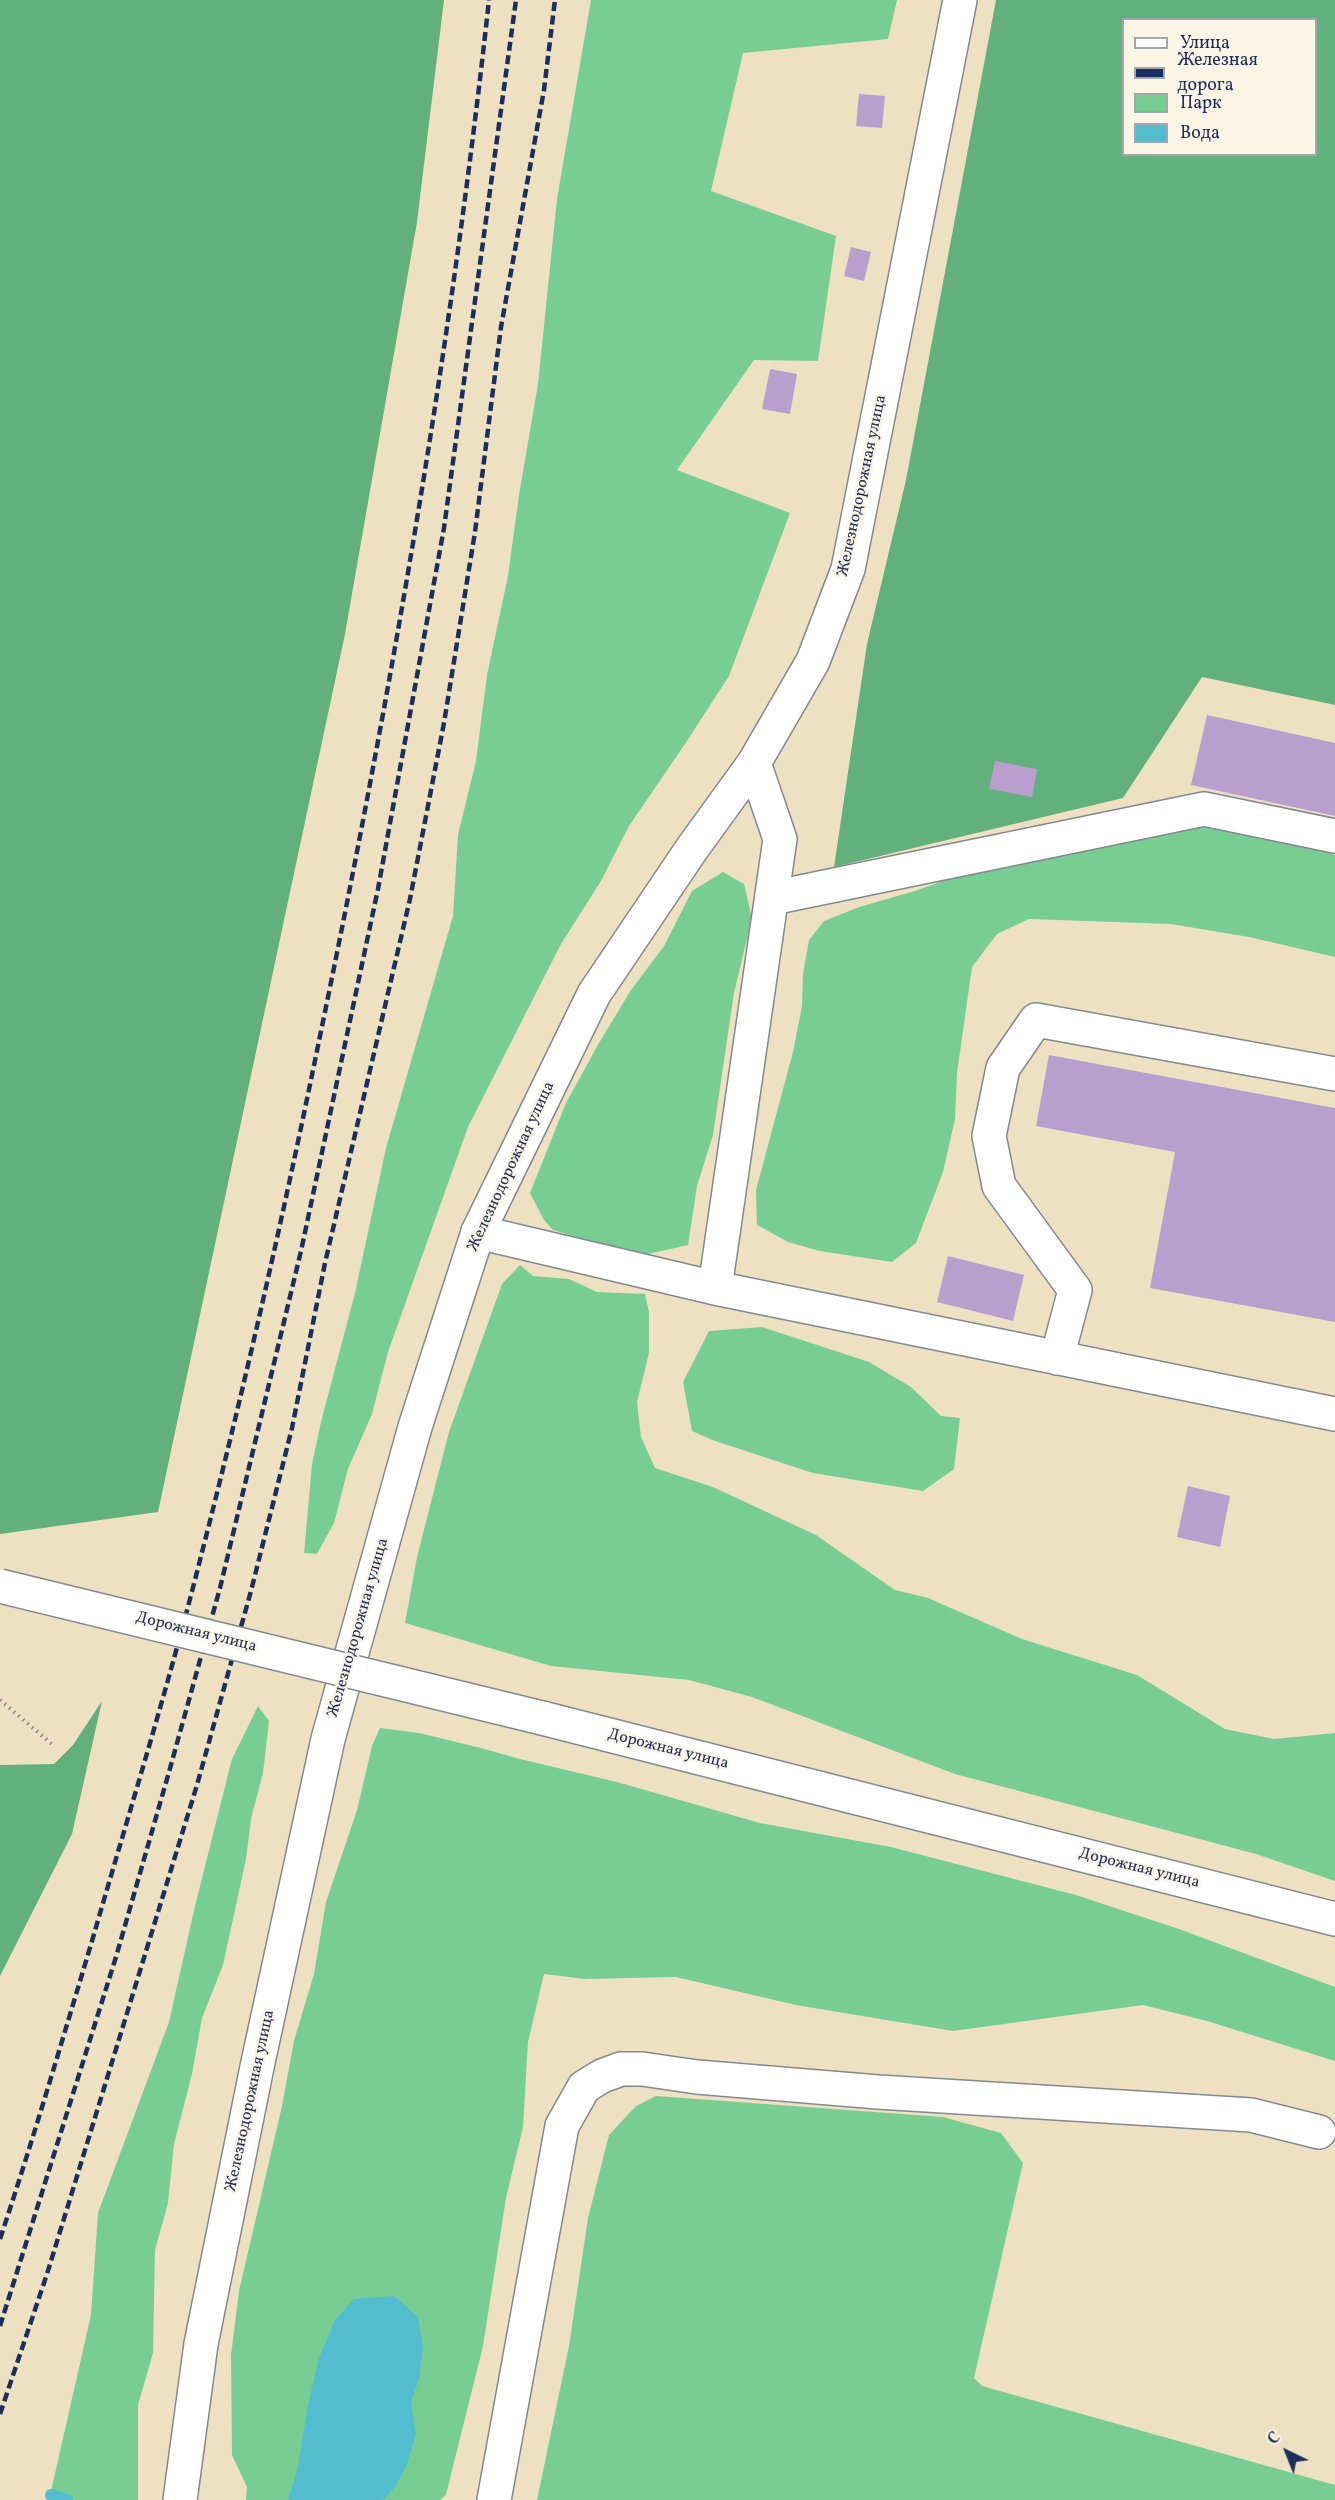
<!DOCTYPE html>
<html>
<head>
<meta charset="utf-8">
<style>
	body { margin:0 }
	#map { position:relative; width:1335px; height:2500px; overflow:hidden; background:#eee1c1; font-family:Vollkorn,serif }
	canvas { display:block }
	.legend { position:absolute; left:1122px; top:18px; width:195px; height:138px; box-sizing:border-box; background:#fcf5e5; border:2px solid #a2a6af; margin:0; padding:8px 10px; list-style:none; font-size:18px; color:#1b2f5e }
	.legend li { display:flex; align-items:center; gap:12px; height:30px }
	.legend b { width:30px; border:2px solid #a2a6af }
	.north { position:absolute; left:1257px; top:2422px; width:60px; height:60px; -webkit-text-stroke:4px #fcf5e5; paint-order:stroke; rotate:317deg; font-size:16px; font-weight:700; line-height:24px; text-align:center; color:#1b2f5e }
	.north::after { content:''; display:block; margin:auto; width:21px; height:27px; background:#1b2f5e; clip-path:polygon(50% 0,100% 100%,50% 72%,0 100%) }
</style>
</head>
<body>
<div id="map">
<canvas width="1335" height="2500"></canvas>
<ul class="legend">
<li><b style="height:8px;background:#fff"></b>Улица</li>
<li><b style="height:8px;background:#1b2f5e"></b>Железная дорога</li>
<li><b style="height:16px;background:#78ce92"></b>Парк</li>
<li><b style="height:16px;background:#52bdcf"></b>Вода</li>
</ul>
<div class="north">С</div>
</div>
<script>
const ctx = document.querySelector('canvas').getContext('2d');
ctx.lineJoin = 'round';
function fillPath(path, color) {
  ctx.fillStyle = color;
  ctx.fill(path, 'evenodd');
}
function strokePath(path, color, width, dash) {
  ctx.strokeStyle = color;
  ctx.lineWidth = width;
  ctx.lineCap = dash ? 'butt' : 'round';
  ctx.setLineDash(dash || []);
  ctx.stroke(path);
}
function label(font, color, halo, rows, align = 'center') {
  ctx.font = font + ' Vollkorn,serif';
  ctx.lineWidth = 5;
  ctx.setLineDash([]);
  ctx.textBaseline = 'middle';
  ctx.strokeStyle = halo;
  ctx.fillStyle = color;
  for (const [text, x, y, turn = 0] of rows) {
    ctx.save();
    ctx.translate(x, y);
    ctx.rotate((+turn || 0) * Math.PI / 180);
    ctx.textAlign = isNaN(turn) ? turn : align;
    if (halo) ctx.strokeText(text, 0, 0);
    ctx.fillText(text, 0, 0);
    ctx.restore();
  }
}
fillPath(new Path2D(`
	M591 0H897L888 39 743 53 711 191 836 236 818 361 754 360 677 470 790 513 729 676 685 744 629 826 601 881 561 944 468 1127 388 1352 372 1414 348 1469 334 1523 317 1554 304 1553 312 1464 321 1422 355 1293 386 1148 453 916 458 835 476 761 487 675 508 576 519 495 538 384 557 199Z
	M1198 826 1255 832 1335 855V957L1249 937 1171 924 1029 919 997 934 972 967 957 1073 955 1119 943 1172 916 1243 892 1262 820 1251 788 1242 757 1225 756 1190 793 1052 802 1006 803 974 809 940 824 921 859 907 915 891 963 874Z
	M723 872 744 884 752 918 734 993 713 1135 697 1186 688 1245 639 1256 553 1230 544 1220 530 1193 566 1103 599 1043 631 990 664 946 692 891Z
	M520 1265 533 1276 569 1279 597 1292 645 1294 649 1312V1353L637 1402 641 1437 655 1468 713 1487 816 1535 895 1590 928 1598 1022 1639 1137 1675 1225 1729 1274 1739 1335 1733V1881L1256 1854 955 1774 752 1697 689 1680 551 1666 405 1623 417 1557 449 1432 502 1284Z
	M762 1327 869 1362 911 1387 941 1416 960 1418 954 1469 923 1491 813 1473 715 1441 692 1431 683 1382 709 1331Z
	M258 1706 269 1721 263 1773 251 1819 246 1859 223 1965 202 2018 192 2074 174 2144 168 2203 155 2250 153 2353 138 2405V2500H49L91 2315 98 2213 169 2022 195 1906 232 1759Z
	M380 1728 419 1733 481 1748 520 1759 617 1782 760 1823 891 1847 1076 1895 1179 1929 1335 1987V2061L1207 2021 1143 2005 953 2031 796 2005 676 1977 585 1979 544 1974 528 2042 523 2127 506 2198 483 2346 446 2495 440 2500H246L247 2487 232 2455 231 2355 239 2291 282 2106 294 2041 314 1974 326 1902 357 1810 372 1746Z
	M656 2096 943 2117 1001 2133 1023 2163 974 2378 982 2386 1335 2485V2500H537L569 2346 588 2218 609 2135 636 2106Z`), '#78ce92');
fillPath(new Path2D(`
	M0 0H444L417 222 345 634 158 1512 0 1534Z
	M996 0H1335V705L1202 677 1123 798 834 867 867 644 906 480ZM1124 20H1316V154H1124Z
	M102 1701 72 1834 0 1976V1765L54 1764 73 1745Z`), '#62b17c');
fillPath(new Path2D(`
	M394 2296 418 2317 423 2346 419 2378 411 2403 416 2434 406 2467 395 2487 383 2500H288L298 2467 308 2405 319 2358 335 2320 354 2299Z`), '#52bdcf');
strokePath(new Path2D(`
	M51 2495 67 2500`), '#52bdcf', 12);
fillPath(new Path2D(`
	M859 94 885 96 882 128 856 126Z
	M851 247 871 252 864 281 844 276Z
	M770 369 797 374 790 414 762 409Z
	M1207 715 1335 743V816L1191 785Z
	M995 761 1037 769 1032 797 989 789Z
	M1049 1055 1335 1108V1322L1150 1288 1175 1152 1036 1126Z
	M948 1256 1024 1275 1013 1321 937 1302Z
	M1188 1486 1230 1496 1220 1547 1177 1537Z`), '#ba9ece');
const minor = new Path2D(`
	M772 898 1204 809 1335 836
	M478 1232 715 1288 1335 1414
	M715 1288 780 839 754 763
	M1057 1358 1075 1290 999 1186 989 1136 1003 1068 1036 1020 1335 1074
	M542 1718 1335 1919
	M494 2500 562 2126 584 2087 602 2076 621 2069H642L697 2077 878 2092 1251 2115 1319 2132`);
const major = new Path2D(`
	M180 2500 201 2344 257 2067 328 1739 415 1427 478 1232 594 994 691 850 754 763 813 661 848 569 960 0`);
strokePath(minor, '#848890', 36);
strokePath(major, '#848890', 36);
strokePath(new Path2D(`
	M0 1700 53 1745`), '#848890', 4, [1.5, 4.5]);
strokePath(minor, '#fff', 33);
strokePath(major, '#fff', 33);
strokePath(new Path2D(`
	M0 2239C33 2140 62 2041 92 1941 128 1816 167 1691 199 1564 244 1389 284 1213 320 1036 391 693 451 348 489 0
	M0 2326 116 1957 169 1772 220 1588 301 1251 378 889 444 528 516 0
	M0 2414 47 2274 197 1785 251 1591 292 1428 325 1263 410 899 444 723 475 532 501 327 544 90 555 0`), '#1b2f5e', 4.5, [9, 4.5]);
const minorBridge = new Path2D(`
	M0 1586 542 1718`);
strokePath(minorBridge, '#848890', 36, []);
strokePath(minorBridge, '#fff', 33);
label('16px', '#1b2f5e', '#fcf5e5', [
	["Железнодорожная улица",863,486,-78],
	["Железнодорожная улица",512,1167,-65],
	["Железнодорожная улица",359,1628,-74],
	["Дорожная улица",196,1633,14],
	["Дорожная улица",668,1750,14],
	["Дорожная улица",1139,1869,14],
	["Железнодорожная улица",251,2101,-78]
]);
</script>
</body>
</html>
